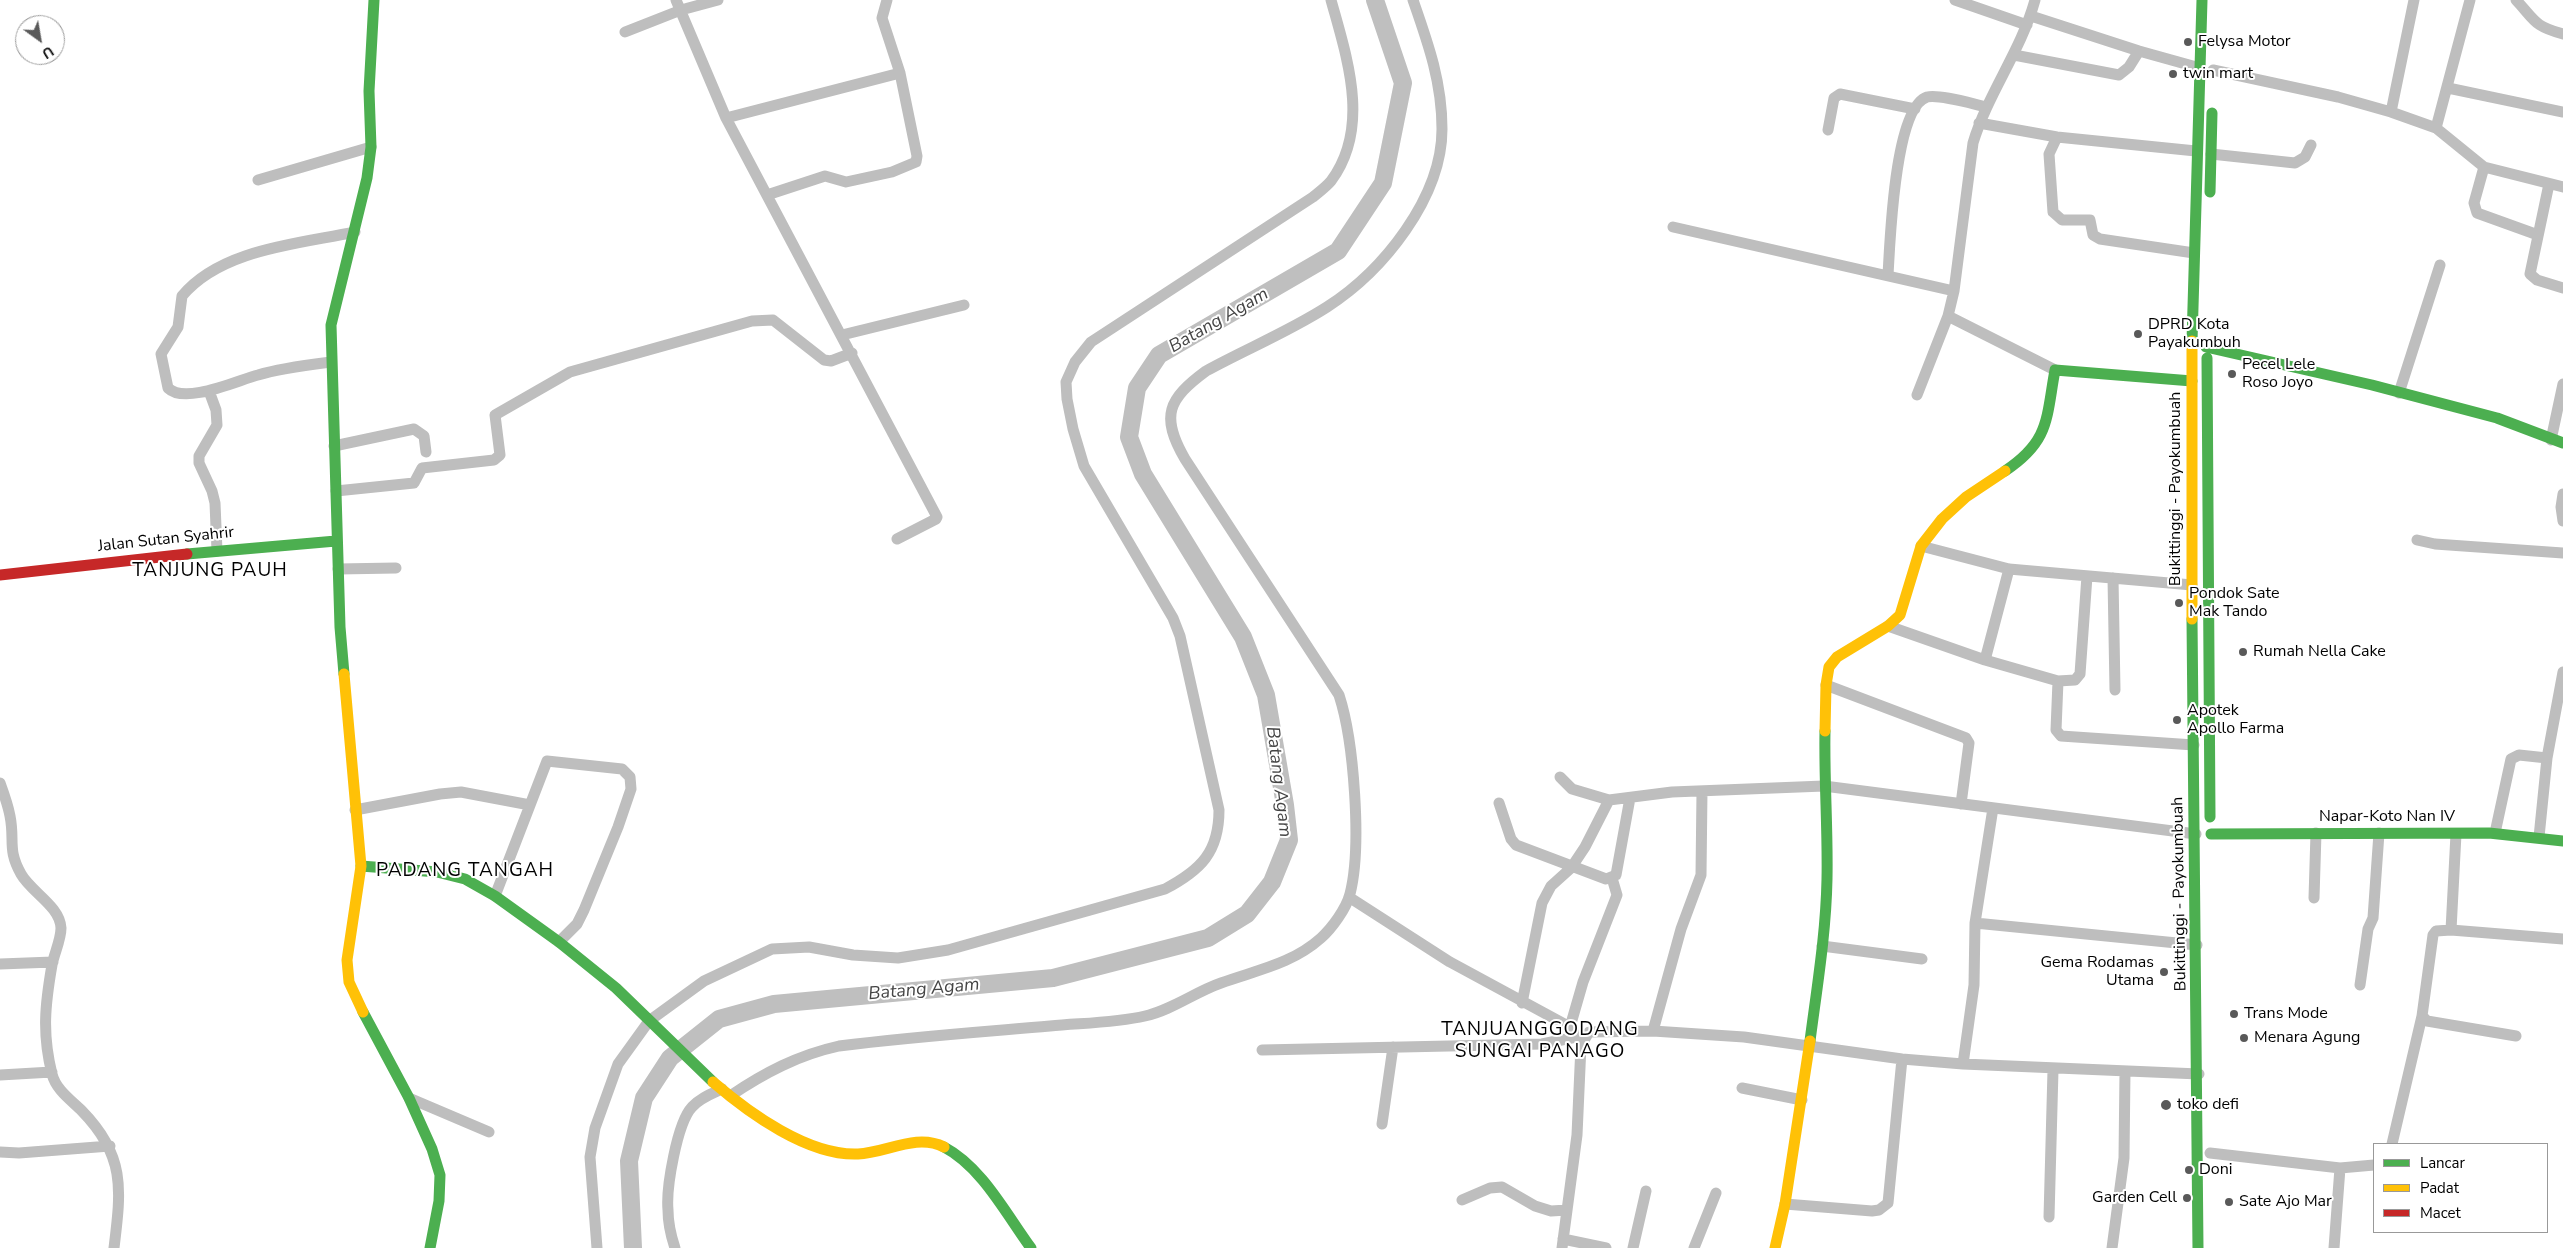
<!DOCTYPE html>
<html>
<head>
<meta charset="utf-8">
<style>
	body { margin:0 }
	#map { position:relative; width:2563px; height:1248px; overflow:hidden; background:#fff; font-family:"Nunito Sans",sans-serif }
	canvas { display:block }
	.legend { position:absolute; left:2373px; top:1143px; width:175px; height:90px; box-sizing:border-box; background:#fff; border:1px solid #999; margin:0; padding:6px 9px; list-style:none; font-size:15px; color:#000 }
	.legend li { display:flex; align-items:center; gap:10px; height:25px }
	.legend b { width:25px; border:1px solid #999 }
	.north { position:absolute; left:15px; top:15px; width:50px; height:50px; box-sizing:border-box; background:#fff; border:1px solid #999; border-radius:50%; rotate:148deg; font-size:14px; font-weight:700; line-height:20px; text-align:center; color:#000 }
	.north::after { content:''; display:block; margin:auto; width:18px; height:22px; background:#595959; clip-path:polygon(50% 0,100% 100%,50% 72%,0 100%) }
</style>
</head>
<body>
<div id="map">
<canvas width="2563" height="1248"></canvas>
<ul class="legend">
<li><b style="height:6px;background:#4caf50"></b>Lancar</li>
<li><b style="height:6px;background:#ffc107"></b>Padat</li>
<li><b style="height:6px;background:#c62828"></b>Macet</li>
</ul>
<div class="north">U</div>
</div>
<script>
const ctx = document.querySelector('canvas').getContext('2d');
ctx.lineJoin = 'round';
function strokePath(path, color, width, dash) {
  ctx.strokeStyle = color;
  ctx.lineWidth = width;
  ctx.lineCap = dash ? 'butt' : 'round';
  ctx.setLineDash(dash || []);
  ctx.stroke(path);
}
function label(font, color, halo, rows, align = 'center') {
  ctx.font = font + ' "Nunito Sans",sans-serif';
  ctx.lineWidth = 4;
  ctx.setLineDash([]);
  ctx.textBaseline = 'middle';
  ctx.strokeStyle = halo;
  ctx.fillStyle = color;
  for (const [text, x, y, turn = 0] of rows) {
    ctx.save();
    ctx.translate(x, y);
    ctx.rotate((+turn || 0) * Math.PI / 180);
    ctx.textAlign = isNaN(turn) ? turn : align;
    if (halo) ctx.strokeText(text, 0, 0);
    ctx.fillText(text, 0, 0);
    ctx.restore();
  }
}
strokePath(new Path2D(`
	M633 1248 629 1161 644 1098 670 1058 719 1019 774 1004 1053 978 1208 938 1247 914 1272 882 1289 840 1285 805 1266 695 1243 637 1143 474 1129 437 1137 388 1159 355 1338 251 1383 183 1403 83 1375 0`), '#bfbfbf', 18);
strokePath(new Path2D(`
	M676 0 726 118 937 517 936 519 897 539
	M1955 0 2027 25
	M2035 0C2021 51 1988 93 1973 143L1954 291 1948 316 2055 370
	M2516 0C2535 20 2533 26 2563 34
	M2031 16 2139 51 2200 68
	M625 32 681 10 718 0
	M2014 55 2119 75 2129 67 2139 51
	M2213 70 2338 97 2391 112 2436 128 2484 167 2563 187
	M2448 88 2563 112
	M2391 112 2414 0
	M726 118 900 73
	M1979 123 2057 137 2196 151
	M2436 128 2470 0
	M1828 130 1834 98 1840 94 1915 109
	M2057 137 2049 154 2053 212 2062 220H2090L2093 235 2100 239 2194 253
	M2211 154 2295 163 2305 157 2311 145
	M2484 167 2474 203 2477 213 2538 235
	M258 180 371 147
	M2549 184 2530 274 2537 280 2563 288
	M767 195 825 176 846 182 892 172 916 162 917 156 900 73 882 18 887 0
	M1673 227 1954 291
	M1888 275C1890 244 1894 108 1927 97 1939 94 1973 104 1987 107
	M842 335 964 305
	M331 362C307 365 281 368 258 375 238 380 185 405 168 388L161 354 178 327 182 296C221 249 298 244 355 232
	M209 391 216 410 217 425 199 456V463L212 491 215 503 217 551
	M2399 393 2440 265
	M1917 395 1948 316
	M2551 440 2563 384
	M334 446 414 429 424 436 426 452
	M336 491 414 483 422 468 494 460 500 455 495 415 570 372 752 321 773 320 824 360 831 361 852 353
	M2563 494 2561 507 2563 521
	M2417 540 2435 544 2563 553
	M1921 546 2009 569 2192 585
	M338 569 396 568
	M2113 578 2115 690
	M1888 626 1985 660 2058 681 2056 730 2061 736 2194 745
	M1985 660 2009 569
	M2058 681 2075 680 2080 674 2087 576
	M1826 685 1966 738 1969 743 1961 804
	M1560 777 1572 789 1609 800 1672 792 1824 786 2196 834
	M0 783C4 794 8 805 10 816 15 841 7 849 21 874 31 892 60 906 61 928 61 940 54 954 52 965 45 1005 42 1034 52 1074 56 1090 71 1100 82 1111 126 1156 121 1190 114 1248
	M1499 803 1511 839 1516 845 1606 879 1616 875 1630 798
	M355 810 440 794 461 792 530 805
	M2495 833 2511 759 2519 755 2547 758
	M2539 837 2547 758 2563 672
	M495 896 547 761 622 769 630 777 631 789 618 827 584 910 577 924 559 942
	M1349 897 1450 962 1570 1027
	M2314 898 2316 833
	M1975 923 2197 945
	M2451 930 2456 834
	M1822 946 1922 959
	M0 964 53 962
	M2360 985 2368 929 2373 918 2379 833
	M1522 1003 1542 903 1551 886 1571 868 1585 847 1609 800
	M2422 1016 2427 1021 2516 1036
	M1575 1031 1570 1027 1583 982 1617 895 1612 878
	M1653 1031 1681 929 1701 875 1702 791
	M1262 1050 1542 1044 1581 1036
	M1963 1064 1974 985 1975 923 1993 808
	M0 1075 52 1072
	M1742 1088 1802 1100
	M730 1096C764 1073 798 1055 839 1046 909 1037 980 1032 1050 1026 1081 1023 1115 1023 1145 1016 1172 1010 1195 992 1221 983 1257 970 1292 964 1321 938 1332 928 1346 909 1350 894 1362 847 1354 741 1339 695L1185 459C1160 416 1168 399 1206 371 1246 349 1288 332 1327 307 1383 271 1442 198 1442 129 1442 82 1428 43 1413 0
	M409 1098 489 1132
	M1382 1124 1393 1047
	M2392 1144 2422 1016 2433 935 2436 931 2451 930 2563 939
	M0 1152 19 1153 110 1146
	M2210 1153 2340 1168 2374 1165
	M1462 1200 1490 1188 1502 1187 1535 1206 1551 1211 1567 1210
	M1785 1204 1872 1211 1879 1210 1888 1203 1902 1059
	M2049 1217 2053 1070
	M1563 1239 1606 1248
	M597 1248 590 1157 595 1128 618 1064 649 1021 704 981 772 949 809 947 853 955 898 958 948 950 1165 889C1201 870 1219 852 1219 810L1180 636 1173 618 1084 466 1073 429 1067 399 1066 382 1075 362 1091 342 1313 197C1319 192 1326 187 1331 181 1371 127 1347 58 1331 0
	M675 1248C671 1236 668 1223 668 1210 666 1188 677 1123 692 1107 700 1098 711 1094 722 1089
	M1562 1248 1577 1135 1581 1045 1589 1032 1653 1031 1744 1037 1902 1059 1963 1064 2199 1074
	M1633 1248 1646 1191
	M1694 1248 1716 1193
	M2112 1248 2124 1158 2125 1071
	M2334 1248 2340 1168`), '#bebebe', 11);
strokePath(new Path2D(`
	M2210 192 2212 113
	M2192 341 2202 0
	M2206 347 2372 385 2497 418 2563 443
	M2207 358 2210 817
	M2005 471C2050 441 2046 419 2055 370L2192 381
	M187 554 336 541
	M2192 619 2198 1248
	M344 674 340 627 331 325 367 178 371 147 369 91 374 0
	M2211 834 2489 833 2563 841
	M361 866 437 872 465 879 495 896 559 942 616 988 713 1082
	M363 1012 409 1098 432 1149 440 1175 439 1201 430 1248
	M1810 1041C1817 987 1826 933 1827 879 1828 829 1824 780 1825 731
	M944 1147C982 1167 1006 1214 1031 1248`), '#4caf50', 11);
strokePath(new Path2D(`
	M2192 619V341
	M344 674 361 866 347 960 349 982 363 1012
	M1825 731 1826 685 1829 667 1837 657 1888 626 1900 615 1921 546 1942 519 1966 497 2005 471
	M713 1082C749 1113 808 1156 858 1154 886 1153 916 1133 944 1147
	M1775 1248 1785 1204 1810 1041`), '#ffc107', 11);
strokePath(new Path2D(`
	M0 575 187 554`), '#c62828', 11);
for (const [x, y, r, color] of [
	[2188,42,5,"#595959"],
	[2173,74,5,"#595959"],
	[2138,334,5,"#595959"],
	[2232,374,5,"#595959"],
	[2179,603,5,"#595959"],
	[2243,652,5,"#595959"],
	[2177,720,5,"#595959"],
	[2164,972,5,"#595959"],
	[2234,1014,5,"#595959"],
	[2244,1038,5,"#595959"],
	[2166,1105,6,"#595959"],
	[2189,1170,5,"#595959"],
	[2187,1198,5,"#595959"],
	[2229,1202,5,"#595959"]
]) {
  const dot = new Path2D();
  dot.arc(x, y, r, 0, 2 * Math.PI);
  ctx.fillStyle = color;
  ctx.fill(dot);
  strokePath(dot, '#fff', 2);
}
label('16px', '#000', '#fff', [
	["Felysa Motor",2198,42],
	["twin mart",2183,74],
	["DPRD Kota",2148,325],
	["Payakumbuh",2148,343],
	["Pecel Lele",2242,365],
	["Roso Joyo",2242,383],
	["Pondok Sate",2189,594],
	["Mak Tando",2189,612],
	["Rumah Nella Cake",2253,652],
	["Apotek",2187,711],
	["Apollo Farma",2187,729],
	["Gema Rodamas",2154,963,"right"],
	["Utama",2154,981,"right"],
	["Trans Mode",2244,1014],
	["Menara Agung",2254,1038],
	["toko defi",2177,1105],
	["Doni",2199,1170],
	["Garden Cell",2177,1198,"right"],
	["Sate Ajo Mar",2239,1202]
], 'left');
label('16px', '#000', '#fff', [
	["Bukittinggi - Payokumbuah",2176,489,-90],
	["Jalan Sutan Syahrir",166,540,-6],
	["Napar-Koto Nan IV",2387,817],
	["Bukittinggi - Payokumbuah",2180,894,-91]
]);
label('italic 18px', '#444', '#fff', [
	["Batang Agam",1219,321,-30],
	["Batang Agam",1278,782,83],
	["Batang Agam",924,990,-5]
]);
ctx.letterSpacing = '1px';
label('19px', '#000', '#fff', [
	["TANJUNG PAUH",210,571],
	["PADANG TANGAH",465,871],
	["TANJUANGGODANG",1540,1030],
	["SUNGAI PANAGO",1540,1052]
]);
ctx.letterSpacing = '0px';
</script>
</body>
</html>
